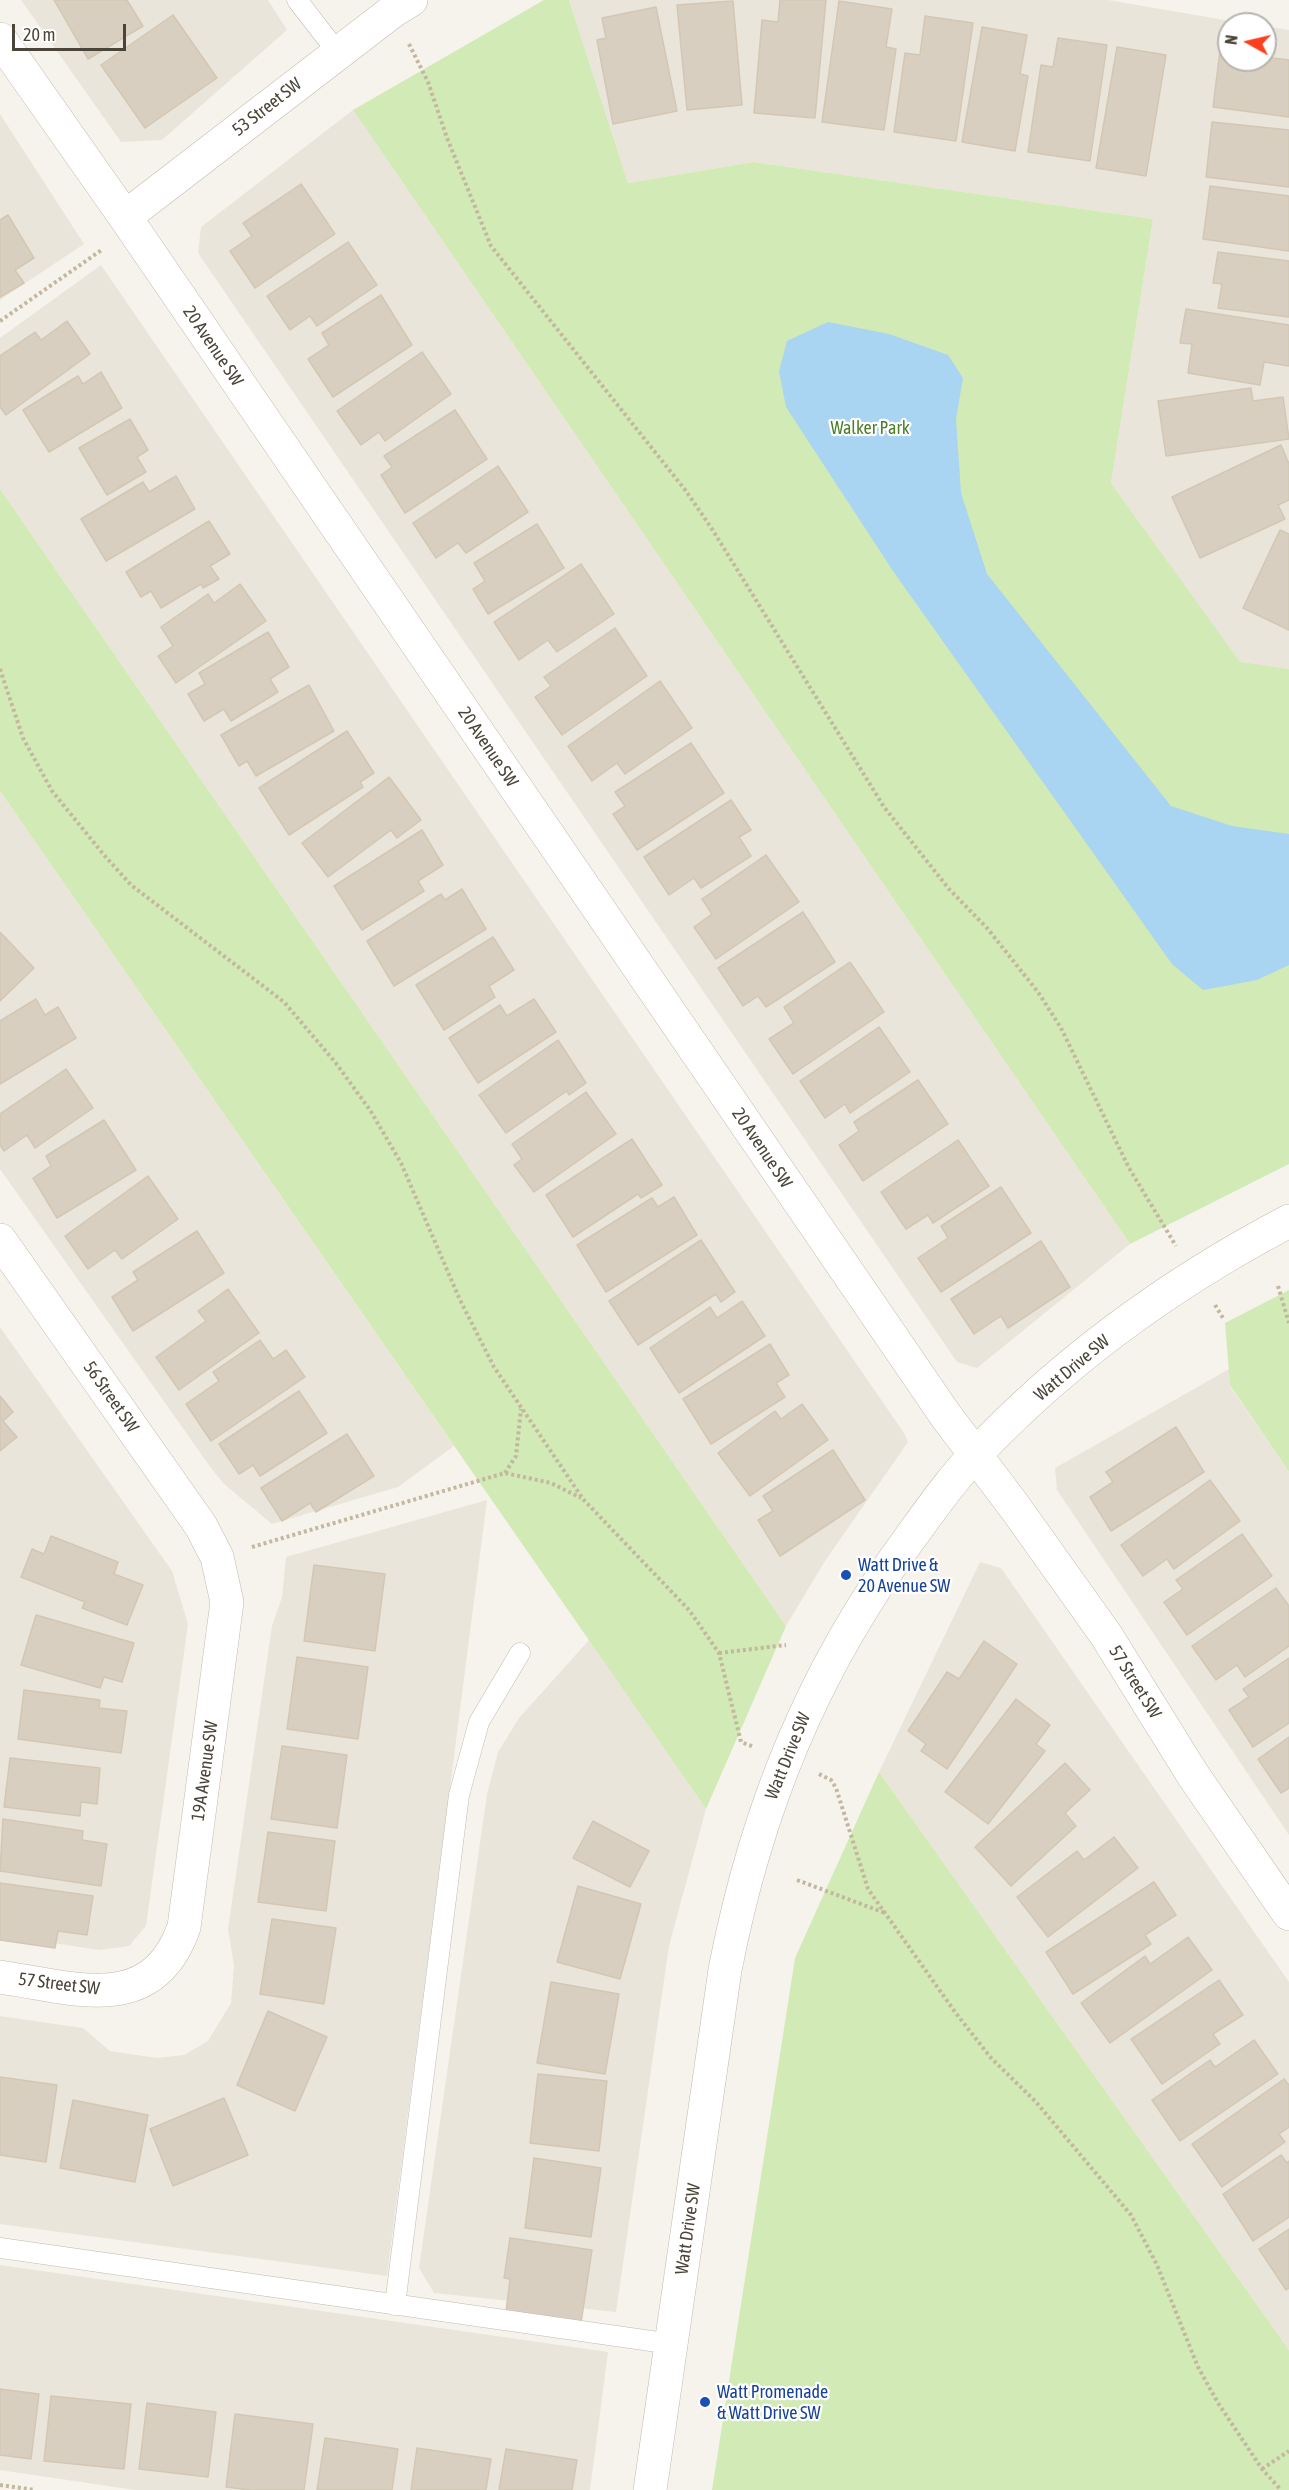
<!DOCTYPE html>
<html>
<head>
<meta charset="utf-8">
<style>
	body { margin:0 }
	#map { position:relative; width:1289px; height:2490px; overflow:hidden; background:#f6f3ec; font-family:"Asap Condensed",sans-serif }
	canvas { display:block }
	.north { position:absolute; left:1217px; top:12px; width:60px; height:60px; box-sizing:border-box; background:#fff; border:2px solid #b7b4b0; border-radius:50%; rotate:278deg; font-size:16px; font-weight:700; line-height:24px; text-align:center; color:#4b4439 }
	.north::after { content:''; display:block; margin:auto; width:21px; height:27px; background:#fc3f1d; clip-path:polygon(50% 0,100% 100%,50% 72%,0 100%) }
	.scale { position:absolute; left:12px; top:24px; width:114px; height:27px; box-sizing:border-box; border:3px solid #4b4439; border-top:0; padding-left:8px; font-size:18px; line-height:21px; white-space:nowrap; color:#4b4439; -webkit-text-stroke:4px #fff; paint-order:stroke }
</style>
</head>
<body>
<div id="map">
<canvas width="1289" height="2490"></canvas>
<div class="north">N</div>
<div class="scale">20 m</div>
</div>
<script>
const ctx = document.querySelector('canvas').getContext('2d');
ctx.lineJoin = 'round';
function fillPath(path, color) {
  ctx.fillStyle = color;
  ctx.fill(path, 'evenodd');
}
function strokePath(path, color, width, dash) {
  ctx.strokeStyle = color;
  ctx.lineWidth = width;
  ctx.lineCap = dash ? 'butt' : 'round';
  ctx.setLineDash(dash || []);
  ctx.stroke(path);
}
function label(font, color, halo, rows, align = 'center') {
  ctx.font = font + ' "Asap Condensed",sans-serif';
  ctx.lineWidth = 4.5;
  ctx.setLineDash([]);
  ctx.textBaseline = 'middle';
  ctx.strokeStyle = halo;
  ctx.fillStyle = color;
  for (const [text, x, y, turn = 0] of rows) {
    ctx.save();
    ctx.translate(x, y);
    ctx.rotate((+turn || 0) * Math.PI / 180);
    ctx.textAlign = isNaN(turn) ? turn : align;
    if (halo) ctx.strokeText(text, 0, 0);
    ctx.fillText(text, 0, 0);
    ctx.restore();
  }
}
fillPath(new Path2D(`
	M21 0H268L287 30 162 140 121 142Z
	M569 0H1108L1248 24H1229V60H1265V26L1289 30V669L1240 663 1111 483 1153 219 753 162 628 183Z
	M353 110 1130 1244 977 1368 957 1362 198 253 201 227Z
	M0 114 84 244 0 300Z
	M101 265 904 1433 908 1442 825 1561 786 1626 0 489V338Z
	M0 791 454 1446 398 1487 272 1524 224 1484 211 1468 0 1169Z
	M0 1327 172 1571 188 1624 146 1926 129 1946 99 1950 0 1935Z
	M1229 1369 1230 1386 1289 1472V1835L1057 1490 1055 1468Z
	M487 1500 387 2276 0 2224V2016L83 2028 110 2051 157 2058 184 2055 208 2041 231 2003 234 1965 228 1929 272 1626 282 1597 286 1557Z
	M980 1562 1001 1568 1289 1982V2350L879 1772Z
	M589 1640 706 1809 669 1946 616 2312 434 2293 419 2268 487 1794 498 1752 519 1718Z
	M0 2265 608 2352 590 2490H135L0 2470Z`), '#eae5da');
fillPath(new Path2D(`
	M544 0H569L628 183 753 162 1153 219 1111 483 1240 662 1289 669V1164L1130 1244 353 110Z
	M0 489 786 1626 706 1809 0 791Z
	M1289 1290V1472L1230 1385 1225 1323Z
	M879 1772 1289 2350V2490H712L795 1958Z`), '#d2eab5');
fillPath(new Path2D(`
	M828 322 889 334 948 355 963 378 956 419 961 493 987 574 1171 806 1232 826 1289 834V965L1257 980 1203 990 1172 964 893 571 786 407 779 371 787 341Z`), '#a9d4f2');
const building = new Path2D(`
	M54 0H127L143 26 88 59Z
	M780 0H826L815 118 754 113 762 20 778 22Z
	M733 1 742 105 687 110 677 5Z
	M839 1 892 9 886 47 896 49 884 130 822 122Z
	M656 7 677 111 613 124 597 40 606 38 602 18Z
	M173 15 217 78 145 128 101 65Z
	M925 16 973 23 956 141 894 132 905 53 920 55Z
	M982 27 1027 35 1020 74 1028 76 1015 151 962 142Z
	M1058 38 1107 45 1090 161 1028 152 1041 65 1053 67Z
	M1117 47 1166 55 1146 176 1096 168Z
	M1220 51 1229 52V60H1265V57L1289 60V117L1213 107Z
	M1212 122 1289 130V187L1206 177Z
	M301 184 335 234 255 288 230 251 252 236 243 223Z
	M1210 186 1289 196V251L1203 239Z
	M8 215 34 258 15 270 24 283 0 297V220Z
	M348 242 377 285 317 326 310 316 290 330 267 296Z
	M1218 252 1289 261V317L1218 308 1222 284 1213 283Z
	M381 295 412 345 333 397 308 359 329 345 322 333Z
	M1186 309 1289 325V366L1264 362 1260 385 1188 373 1192 344 1180 343Z
	M67 321 90 354 6 415 0 407V356L35 332 41 340Z
	M422 352 451 394 385 441 379 432 361 445 337 411Z
	M101 372 122 408 49 452 23 410 78 376 83 384Z
	M1251 388 1253 401 1283 397 1289 439 1166 456 1158 401Z
	M455 410 487 459 405 513 381 475 392 467 384 456Z
	M130 419 148 450 137 457 146 472 107 495 79 448Z
	M1281 445 1289 464V500L1278 505 1285 519 1200 558 1172 497Z
	M498 466 528 512 466 553 458 543 436 558 413 523Z
	M176 476 195 509 106 561 81 519 143 482 149 492Z
	M209 521 230 554 210 566 219 579 203 588 201 584 161 608 151 591 141 597 126 572Z
	M537 524 564 568 488 614 473 589 485 581 474 563Z
	M1280 530 1289 534V630L1243 608Z
	M581 564 614 614 557 652 548 640 519 660 494 622Z
	M240 584 266 621 176 683 158 656 173 646 161 627 208 594 214 603Z
	M615 628 647 676 562 735 535 697 551 686 544 677Z
	M268 632 289 667 270 679 278 692 231 721 224 709 204 721 188 694 205 684 199 673Z
	M660 681 692 728 625 774 617 763 592 781 568 746Z
	M309 685 334 731 256 776 247 761 239 766 221 735Z
	M347 731 374 773 360 782 363 787 289 835 259 788Z
	M691 743 724 793 637 850 613 814 625 806 615 792Z
	M389 777 421 820 397 838 391 830 328 877 302 843Z
	M731 800 751 830 739 837 751 856 701 888 694 878 669 895 644 857Z
	M422 830 443 865 418 881 424 891 362 930 334 886Z
	M766 855 799 902 716 959 694 927 712 914 702 899Z
	M462 889 486 929 394 986 367 941 441 894 445 900Z
	M803 912 835 962 766 1007 758 996 743 1006 718 968Z
	M0 932 34 968 0 1001Z
	M493 937 514 970 489 986 495 997 444 1030 416 985Z
	M850 962 884 1012 793 1074 769 1039 794 1023 784 1007Z
	M36 999 45 1015 58 1007 76 1038 0 1084V1021Z
	M534 999 556 1032 478 1083 449 1038 500 1005 507 1016Z
	M879 1027 910 1072 850 1113 845 1104 825 1118 800 1081Z
	M558 1040 586 1083 569 1095 567 1091 506 1133 479 1095Z
	M66 1069 93 1108 35 1148 27 1135 4 1151 0 1145V1114Z
	M918 1080 948 1124 863 1181 839 1145 859 1131 854 1122Z
	M586 1092 616 1134 534 1192 514 1165 522 1159 512 1144Z
	M104 1120 136 1170 57 1218 33 1178 51 1166 46 1156Z
	M632 1139 662 1185 641 1198 638 1194 573 1237 546 1195Z
	M958 1140 989 1186 933 1223 928 1215 906 1229 881 1192Z
	M148 1176 178 1219 122 1259 115 1250 88 1269 65 1236Z
	M1001 1187 1031 1233 941 1292 918 1258 948 1238 941 1226Z
	M674 1197 697 1235 606 1292 577 1245 652 1198 658 1207Z
	M197 1231 224 1273 133 1331 112 1297 138 1280 133 1272Z
	M701 1240 735 1292 721 1302 716 1294 638 1345 609 1301Z
	M1041 1241 1070 1287 1008 1328 1001 1316 974 1334 951 1299Z
	M228 1289 259 1333 179 1390 156 1357 206 1321 198 1311Z
	M742 1301 765 1336 679 1393 650 1348 710 1307 717 1318Z
	M260 1340 273 1359 286 1350 305 1377 211 1441 186 1404 219 1381 213 1372Z
	M770 1344 789 1375 776 1383 785 1397 711 1444 683 1399Z
	M299 1391 327 1433 260 1476 253 1465 239 1474 219 1444Z
	M0 1396 13 1412 3 1421 17 1437 0 1451Z
	M802 1404 828 1440 750 1496 718 1453 775 1411 781 1419Z
	M1176 1427 1204 1472 1111 1531 1090 1497 1113 1482 1106 1472Z
	M347 1434 374 1476 316 1512 310 1503 282 1521 261 1488Z
	M833 1450 865 1500 780 1556 758 1520 773 1511 763 1496Z
	M1210 1480 1240 1521 1174 1569 1167 1559 1143 1576 1121 1545Z
	M1242 1534 1272 1576 1187 1635 1164 1602 1183 1589 1176 1580Z
	M51 1536 118 1562 114 1574 143 1585 127 1625 82 1608 85 1602 21 1577 32 1549 44 1554Z
	M314 1565 385 1574 375 1651 304 1641Z
	M1276 1588 1289 1606V1646L1245 1677 1237 1665 1216 1680 1192 1646Z
	M36 1615 134 1643 122 1682 104 1677 100 1688 21 1665Z
	M984 1641 1017 1664 947 1769 921 1751 926 1744 908 1731 947 1672 959 1679Z
	M297 1657 368 1667 358 1739 287 1729Z
	M1289 1658V1723L1253 1747 1229 1710 1249 1697 1243 1689Z
	M24 1690 100 1700 99 1708 127 1711 121 1753 18 1739Z
	M1016 1699 1050 1725 1036 1744 1045 1751 988 1824 945 1792Z
	M1289 1737V1788L1281 1793 1258 1759Z
	M282 1746 347 1755 337 1828 271 1819Z
	M10 1758 100 1768 97 1804 81 1802 80 1816 4 1807Z
	M1065 1763 1090 1790 1065 1813 1076 1826 1011 1886 975 1847Z
	M3 1819 83 1831 82 1840 107 1844 101 1886 0 1871Z
	M593 1821 649 1851 630 1887 573 1858Z
	M268 1832 335 1841 326 1911 258 1902Z
	M1114 1837 1138 1868 1048 1937 1017 1897 1077 1851 1084 1860Z
	M1154 1882 1176 1915 1145 1935 1151 1944 1073 1994 1046 1952Z
	M0 1883 93 1896 87 1935 58 1931 55 1948 0 1940Z
	M578 1886 641 1904 620 1979 557 1962Z
	M272 1919 336 1928 324 2004 260 1994Z
	M1188 1937 1212 1970 1110 2043 1081 2003 1145 1956 1150 1964Z
	M1219 1980 1243 2015 1213 2034 1220 2044 1162 2084 1131 2039Z
	M551 1982 619 1994 605 2074 537 2063Z
	M268 2011 327 2037 295 2111 237 2085Z
	M1254 2040 1278 2074 1180 2141 1152 2100 1210 2060 1215 2067Z
	M538 2074 607 2081 599 2151 530 2143Z
	M0 2077 57 2085 46 2162 0 2155Z
	M1284 2079 1289 2085V2127L1279 2134 1285 2142 1222 2187 1192 2144Z
	M224 2098 248 2155 173 2186 150 2129Z
	M73 2100 148 2115 135 2182 60 2168Z
	M1281 2155 1287 2163 1289 2161V2217L1253 2241 1223 2194Z
	M534 2158 601 2168 591 2237 525 2228Z
	M1289 2229V2288L1286 2290 1259 2249Z
	M510 2238 592 2250 581 2323 506 2312 510 2279 504 2278Z
	M0 2389 39 2394 31 2459 0 2455Z
	M51 2396 131 2404 124 2469 44 2461Z
	M147 2403 216 2412 208 2477 139 2469Z
	M235 2414 313 2424 304 2490H250L226 2487Z
	M325 2438 398 2449 392 2490H317Z
	M417 2448 491 2459 486 2490H411Z
	M506 2449 577 2460 572 2490H499Z`);
fillPath(building, '#d8cfc1');
strokePath(building, '#d3c7b4', 1.5);
const service = new Path2D(`
	M297 0 338 53
	M0 2248 672 2344
	M395 2305 459 1795 479 1722 520 1653`);
const minor = new Path2D(`
	M0 39 125 217 946 1416 1014 1506 1106 1635 1193 1775 1289 1914
	M125 217 393 11 411 0
	M0 1240 201 1526 217 1557 227 1602 184 1927C152 2018 73 1987 0 1977`);
const tertiary = new Path2D(`
	M650 2490 725 1970C756 1810 813 1669 910 1538 931 1509 952 1479 977 1453 1066 1359 1175 1281 1289 1221`);
strokePath(service, '#c2bbae', 21);
strokePath(minor, '#c2bbae', 34);
strokePath(tertiary, '#c2bbae', 34);
strokePath(new Path2D(`
	M409 44 428 82 447 138 491 246 686 491 712 529 884 807 949 889 987 928 1038 992 1061 1028 1129 1168 1176 1246
	M0 321 103 249
	M0 669 23 738 52 791 104 855 131 885 284 1002 335 1062 370 1110 401 1163 460 1300 494 1367 583 1499 689 1610 719 1653 741 1742 754 1747
	M1278 1286 1289 1323
	M1215 1305 1223 1318
	M505 1473 516 1456 521 1409
	M252 1547 505 1473 551 1483 581 1498
	M719 1653 786 1645
	M819 1774 831 1780 836 1788 868 1889 955 2012 991 2058 1036 2102 1131 2215 1157 2265 1198 2367 1218 2403 1262 2469 1281 2490
	M797 1880 885 1913
	M1262 2469 1289 2451
	M0 2485 35 2490`), '#c4b79f', 4, [3, 3]);
strokePath(service, '#fff', 20);
strokePath(minor, '#fff', 33);
strokePath(tertiary, '#fff', 33);
for (const [x, y, r, color] of [
	[846,1575,6,"#1a4fb4"],
	[705,2402,6,"#1a4fb4"]
]) {
  const dot = new Path2D();
  dot.arc(x, y, r, 0, 2 * Math.PI);
  ctx.fillStyle = color;
  ctx.fill(dot);
  strokePath(dot, '#fff', 2);
}
label('18px', '#4b4439', '#fff', [
	["53 Street SW",267,107,-38],
	["20 Avenue SW",213,346,56],
	["20 Avenue SW",488,747,56],
	["20 Avenue SW",762,1148,56],
	["Watt Drive SW",1072,1368,-40],
	["56 Street SW",111,1397,55],
	["57 Street SW",1135,1682,58],
	["Watt Drive SW",788,1756,-68],
	["19A Avenue SW",205,1771,-82],
	["57 Street SW",59,1984,7],
	["Watt Drive SW",688,2229,-82]
]);
label('18px', '#4a7f2a', '#fff', [
	["Walker Park",870,428]
]);
label('18px', '#164399', '#fff', [
	["Watt Drive &",858,1565],
	["20 Avenue SW",858,1586],
	["Watt Promenade",717,2392],
	["& Watt Drive SW",717,2413]
], 'left');
</script>
</body>
</html>
